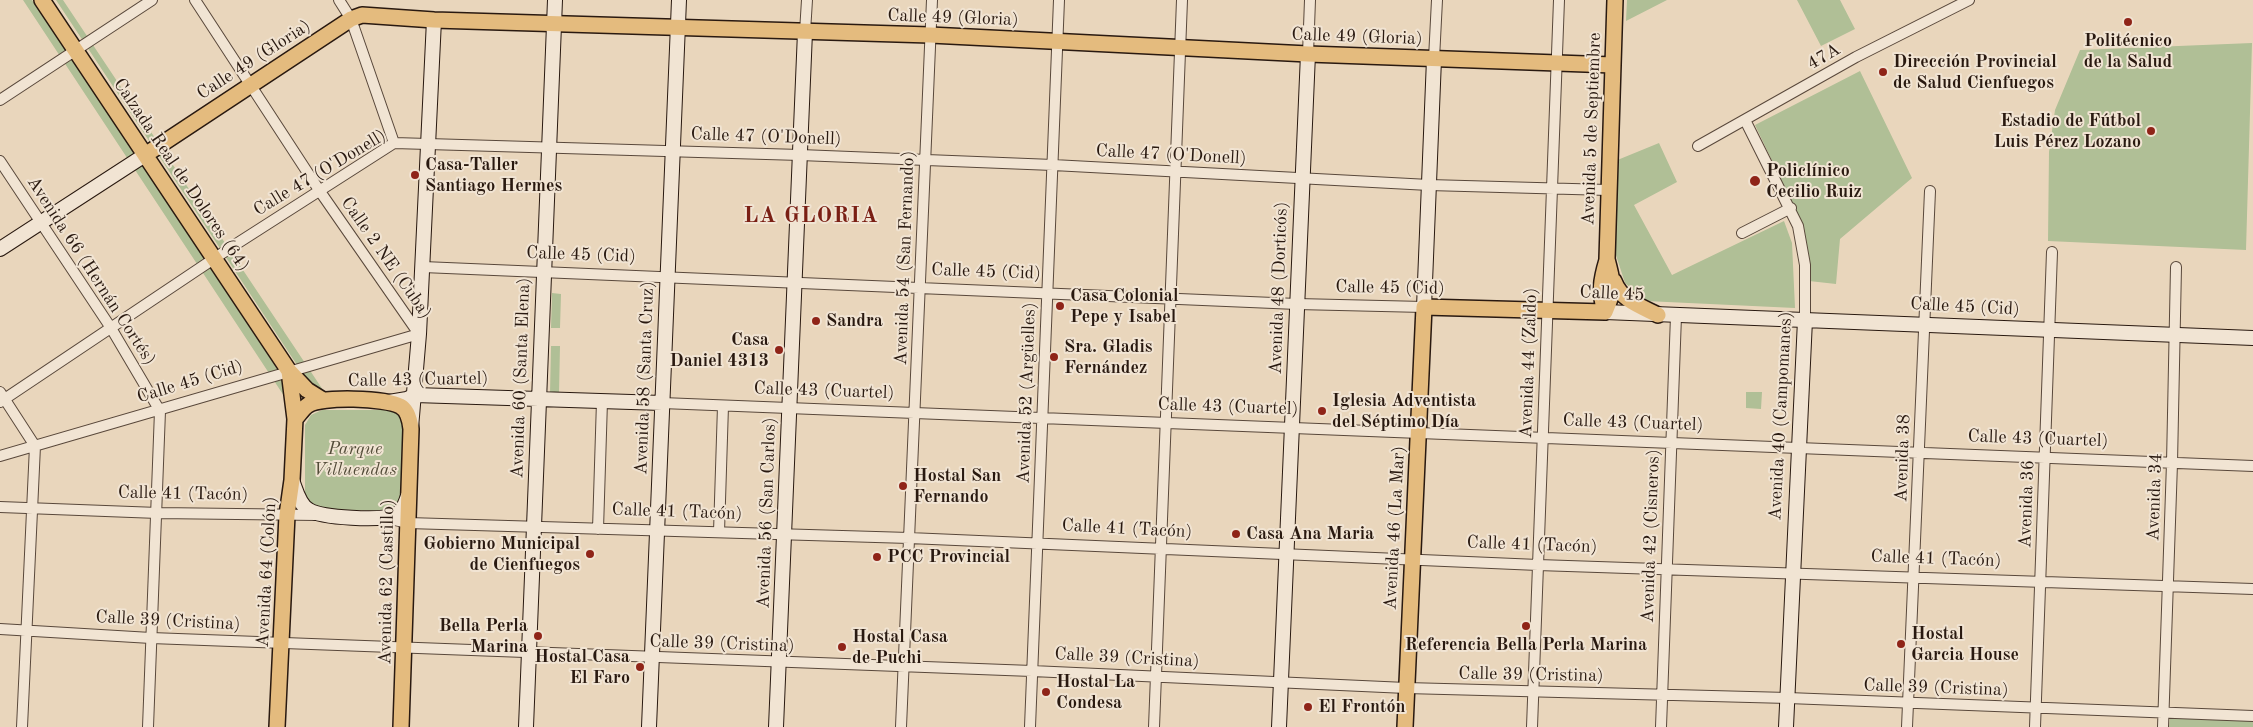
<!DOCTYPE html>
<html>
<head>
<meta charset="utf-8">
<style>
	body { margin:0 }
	canvas { display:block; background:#e9d6bc }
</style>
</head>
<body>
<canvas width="2253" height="727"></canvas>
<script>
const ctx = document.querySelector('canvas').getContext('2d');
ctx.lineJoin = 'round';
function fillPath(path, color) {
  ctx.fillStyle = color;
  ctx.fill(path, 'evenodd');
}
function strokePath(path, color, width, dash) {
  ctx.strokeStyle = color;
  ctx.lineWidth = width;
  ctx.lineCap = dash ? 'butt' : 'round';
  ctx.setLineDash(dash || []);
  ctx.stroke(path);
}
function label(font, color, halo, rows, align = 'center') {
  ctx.font = font + ' "Old Standard TT",serif';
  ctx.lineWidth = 4;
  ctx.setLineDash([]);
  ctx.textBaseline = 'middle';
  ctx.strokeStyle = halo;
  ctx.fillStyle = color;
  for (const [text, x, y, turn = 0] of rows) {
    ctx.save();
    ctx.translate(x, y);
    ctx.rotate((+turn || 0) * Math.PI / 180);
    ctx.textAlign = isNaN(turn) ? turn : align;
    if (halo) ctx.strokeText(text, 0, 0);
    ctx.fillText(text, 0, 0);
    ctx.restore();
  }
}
fillPath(new Path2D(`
	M23 0H32L276 367 289 394 288 402Z
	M56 0H63L323 390 311 385 299 368Z
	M1627 0H1667L1626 21Z
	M1797 0H1840L1855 29 1821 46Z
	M2252 43 2246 250 2048 241 2049 152 2055 110 2080 50Z
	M1860 71 1912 178 1840 239 1836 284 1809 281 1804 228 1755 125Z
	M1659 143 1677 182 1634 205 1672 275 1784 221 1792 243 1795 308 1646 301 1625 283 1614 249 1615 161Z
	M552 293 561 294 560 328H551Z
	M551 346H560L559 394H550Z
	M1746 392H1762L1761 409 1746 408Z
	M322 410H386L397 412 405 420 401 501 393 509 387 511 321 509C313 507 307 502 305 494V425L311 415Z
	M2170 717 2253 721V727H2169Z`), '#b0bf96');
const street = new Path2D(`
	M339 0 351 19 394 143
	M805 32 807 0
	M1308 54 1310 0
	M1434 59 1437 0
	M0 100 152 0
	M1745 120 1798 226 1805 265V320
	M1698 146 1856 57 1969 0
	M0 161 111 328 160 411 148 727
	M1742 233 1791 208
	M423 267 1297 304 1424 307
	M0 392 35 446 22 727
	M0 402 230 248 394 143 800 155 1053 165 1429 185 1608 190
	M662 403 2253 466
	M0 456 419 334 319 190 195 0
	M0 507 158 513 316 515
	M386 518 408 523 909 538 1538 565 2253 589
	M598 529 602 401
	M719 532 723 406
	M0 629 151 638 1032 671 1406 688 1788 698 2253 716
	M901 727 932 0
	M1030 727 1059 0
	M1154 727 1182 0
	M1532 727 1559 0
	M1661 727 1676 316
	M1907 727 1930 191
	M2035 727 2052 252
	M2163 727 2172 463 2176 267`);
const secondary = new Path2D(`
	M0 249 145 155
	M1424 307 1434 59
	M1605 312 2253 338
	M389 402 407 399 415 395 662 403
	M411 428 419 334 434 20
	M292 480C296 490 299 505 309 510 322 518 381 521 395 515 403 511 405 504 408 496
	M526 727 555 0
	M649 727 679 0
	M776 727 805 32
	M1279 727 1308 54
	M1786 727 1805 320`);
const primary = new Path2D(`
	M42 0 289 371 307 390 323 400
	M145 155 351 19 362 15 434 20 930 35 1308 54 1613 65
	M1614 281C1621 300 1640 306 1658 315
	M1605 312C1616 287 1613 284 1607 259L1615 0
	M1605 312C1599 292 1601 280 1607 260
	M295 419C299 415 303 408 308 405 321 396 386 398 400 406 408 410 410 420 411 429L401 727
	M277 727 287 515 292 480 295 419 289 371
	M1405 727 1424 307 1605 312`);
strokePath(street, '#59483b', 12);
strokePath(secondary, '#291910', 16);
strokePath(primary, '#291910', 18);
strokePath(street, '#f1e4d3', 10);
strokePath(secondary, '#f1e4d3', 14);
strokePath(primary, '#e4bb7e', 15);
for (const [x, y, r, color] of [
	[2128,22,5,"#8f2418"],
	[1883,72,5,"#8f2418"],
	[2151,131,5,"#8f2418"],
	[415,175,5,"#8f2418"],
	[1755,181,6,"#8f2418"],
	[1060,306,5,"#8f2418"],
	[816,321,5,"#8f2418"],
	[779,350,5,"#8f2418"],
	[1054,357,5,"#8f2418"],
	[1322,411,5,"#8f2418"],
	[903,486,5,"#8f2418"],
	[1236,534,5,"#8f2418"],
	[590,554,5,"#8f2418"],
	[877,557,5,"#8f2418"],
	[1526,626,5,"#8f2418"],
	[538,636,5,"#8f2418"],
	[1901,644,5,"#8f2418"],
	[842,647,5,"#8f2418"],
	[640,667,5,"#8f2418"],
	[1046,692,5,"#8f2418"],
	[1308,707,5,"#8f2418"]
]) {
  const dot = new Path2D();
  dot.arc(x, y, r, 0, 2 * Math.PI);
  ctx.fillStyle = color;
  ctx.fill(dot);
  strokePath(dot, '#f1e4d3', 2);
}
label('18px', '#291910', '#f1e4d3', [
	["Calle 49 (Gloria)",953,18,2],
	["Calle 49 (Gloria)",1357,37,2],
	["47A",1824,57,-30],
	["Calle 49 (Gloria)",254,60,-33],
	["Avenida 5 de Septiembre",1592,129,-88],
	["Calle 47 (O'Donell)",766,137,2],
	["Calle 47 (O'Donell)",1171,155,3],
	["Calle 47 (O'Donell)",320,173,-31],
	["Calzada Real de Dolores (64)",181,175,56],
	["Calle 45 (Cid)",581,255,2],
	["Calle 2 NE (Cuba)",386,258,55],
	["Avenida 54 (San Fernando)",905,258,-88],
	["Avenida 66 (Hernán Cortés)",91,271,57],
	["Calle 45 (Cid)",986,272,2],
	["Avenida 48 (Dorticós)",1279,288,-88],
	["Calle 45 (Cid)",1390,288,1],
	["Calle 45",1612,294,3],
	["Calle 45 (Cid)",1965,307,3],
	["Avenida 44 (Zaldo)",1529,363,-88],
	["Avenida 60 (Santa Elena)",521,378,-88],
	["Avenida 58 (Santa Cruz)",645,378,-88],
	["Calle 43 (Cuartel)",418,380,-1],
	["Calle 45 (Cid)",190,382,-17],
	["Calle 43 (Cuartel)",824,391,2],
	["Avenida 52 (Argüelles)",1027,393,-88],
	["Calle 43 (Cuartel)",1228,407,2],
	["Avenida 40 (Campomanes)",1781,416,-87],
	["Calle 43 (Cuartel)",1633,423,2],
	["Calle 43 (Cuartel)",2038,439,2],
	["Avenida 38",1903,458,-88],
	["Calle 41 (Tacón)",183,494,1],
	["Avenida 34",2155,497,-88],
	["Avenida 36",2027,504,-88],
	["Calle 41 (Tacón)",677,512,2],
	["Avenida 56 (San Carlos)",767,513,-88],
	["Avenida 46 (La Mar)",1395,528,-87],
	["Calle 41 (Tacón)",1127,529,3],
	["Avenida 42 (Cisneros)",1651,536,-88],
	["Calle 41 (Tacón)",1532,545,2],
	["Calle 41 (Tacón)",1936,559,2],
	["Avenida 64 (Colón)",267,572,-87],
	["Avenida 62 (Castillo)",387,582,-89],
	["Calle 39 (Cristina)",168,621,3],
	["Calle 39 (Cristina)",722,644,2],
	["Calle 39 (Cristina)",1127,658,3],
	["Calle 39 (Cristina)",1531,675,1],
	["Calle 39 (Cristina)",1936,688,2]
]);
label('bold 18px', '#291910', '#f1e4d3', [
	["Politécnico",2128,41,"center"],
	["de la Salud",2128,62,"center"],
	["Dirección Provincial",1893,62],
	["de Salud Cienfuegos",1893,83],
	["Estadio de Fútbol",2141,121,"right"],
	["Luis Pérez Lozano",2141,142,"right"],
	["Casa-Taller",425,165],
	["Santiago Hermes",425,186],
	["Policlínico",1766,171],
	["Cecilio Ruiz",1766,192],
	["Casa Colonial",1070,296],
	["Pepe y Isabel",1070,317],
	["Sandra",826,321],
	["Casa",769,340,"right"],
	["Daniel 4313",769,361,"right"],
	["Sra. Gladis",1064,347],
	["Fernández",1064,368],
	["Iglesia Adventista",1332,401],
	["del Séptimo Día",1332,422],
	["Hostal San",913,476],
	["Fernando",913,497],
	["Casa Ana Maria",1246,534],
	["Gobierno Municipal",580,544,"right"],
	["de Cienfuegos",580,565,"right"],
	["PCC Provincial",887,557],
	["Bella Perla",528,626,"right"],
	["Marina",528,647,"right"],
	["Hostal",1911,634],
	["Garcia House",1911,655],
	["Hostal Casa",852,637],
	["de Puchi",852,658],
	["Referencia Bella Perla Marina",1526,645,"center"],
	["Hostal Casa",630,657,"right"],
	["El Faro",630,678,"right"],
	["Hostal La",1056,682],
	["Condesa",1056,703],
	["El Frontón",1318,707]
], 'left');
label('italic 18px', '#524b38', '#f1e4d3', [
	["Parque",355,449],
	["Villuendas",355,470]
]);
ctx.letterSpacing = '1px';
label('bold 22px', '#7a1f14', '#f1e4d3', [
	["LA GLORIA",811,216]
]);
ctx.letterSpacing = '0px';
</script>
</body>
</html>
